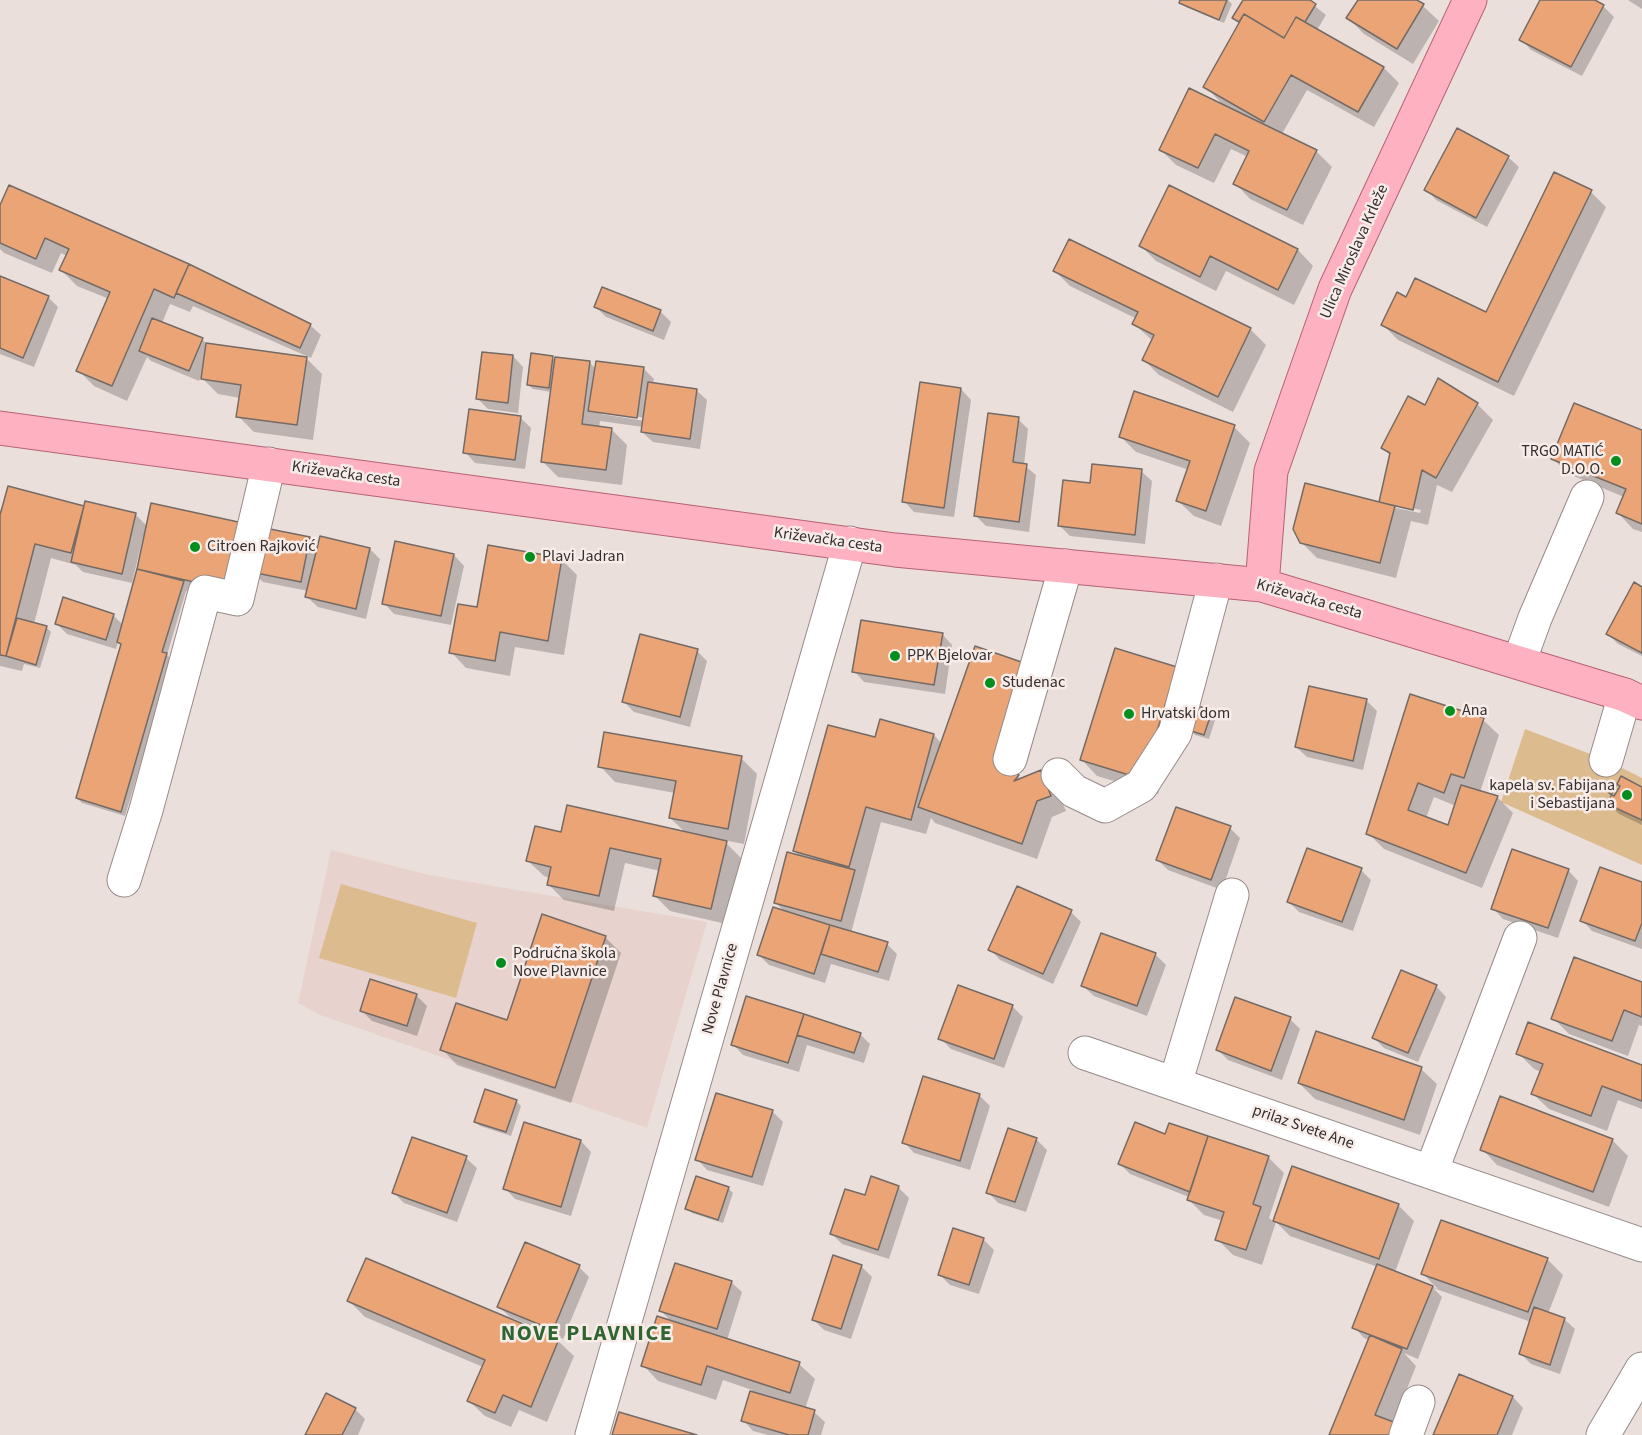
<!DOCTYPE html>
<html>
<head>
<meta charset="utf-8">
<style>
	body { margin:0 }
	canvas { display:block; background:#ebdfdc }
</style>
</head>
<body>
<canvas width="1642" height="1435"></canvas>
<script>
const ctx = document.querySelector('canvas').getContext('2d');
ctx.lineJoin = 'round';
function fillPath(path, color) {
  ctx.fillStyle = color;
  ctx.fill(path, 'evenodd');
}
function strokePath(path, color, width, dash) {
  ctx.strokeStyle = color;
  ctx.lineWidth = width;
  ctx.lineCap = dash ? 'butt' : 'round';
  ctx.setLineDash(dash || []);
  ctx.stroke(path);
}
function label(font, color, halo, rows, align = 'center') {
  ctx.font = font + ' "Source Sans 3",sans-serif';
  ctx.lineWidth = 5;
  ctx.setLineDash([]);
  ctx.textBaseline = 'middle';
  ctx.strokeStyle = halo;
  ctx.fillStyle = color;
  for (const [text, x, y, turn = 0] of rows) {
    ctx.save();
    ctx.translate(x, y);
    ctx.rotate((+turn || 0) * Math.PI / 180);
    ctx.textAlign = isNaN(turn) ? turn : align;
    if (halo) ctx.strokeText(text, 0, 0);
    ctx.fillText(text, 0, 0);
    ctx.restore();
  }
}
fillPath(new Path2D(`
	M331 850 429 875 707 922 647 1128 320 1015 298 1003Z`), '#e7d2ce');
fillPath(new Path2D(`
	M1525 729 1606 760 1642 778V865L1501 802Z
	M341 884 477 923 456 998 319 958Z`), '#dcbc8f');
fillPath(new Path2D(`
	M1182 0H1228L1232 4 1224 23 1186 7 1181 2Z
	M1245 0H1307L1326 15 1317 30 1384 68 1399 83 1374 127 1307 90 1282 134 1316 151 1332 167 1303 225 1250 199 1235 183 1248 157 1231 149 1214 183 1176 165 1161 150 1224 106 1205 86 1240 24 1233 18Z
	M1359 0H1414L1423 6 1439 21 1413 64 1364 34 1348 18Z
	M1542 0H1592L1603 6 1614 17 1582 76 1531 50 1521 39Z
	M1628 0H1642V9Z
	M1508 157 1519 167 1487 227 1436 200 1426 189Z
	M1170 187 1298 250 1313 266 1294 305 1226 271 1216 291 1156 261 1140 245Z
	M1591 192 1606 207 1514 396 1398 340 1382 324 1407 299 1487 314Z
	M0 209 310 325 321 335 311 358 193 306 190 312 170 304 162 323 202 339 207 344 306 358 322 374 313 440 254 432 238 416 240 398 218 394 201 377 199 381 151 361 147 357 127 401 94 386 78 370 109 299 77 286 61 270 67 256 61 253 52 273 4 253 0 249Z
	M1055 271 1250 329 1266 345 1233 412 1159 375 1144 360 1153 341 1134 324 1137 319 1070 286Z
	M0 278 48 297 58 307 34 367 0 354Z
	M596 307 660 311 671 322 664 340 606 317Z
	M513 356 523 367 518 413 488 409 478 399Z
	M552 357 555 361 590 363 596 369H644L654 379 653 384 696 390 707 400 700 449 653 442 642 432 643 427 600 421 599 428 611 429 627 445 622 485 558 477 542 461 551 392 533 389 528 385ZM601 411 645 418V421L601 414Z
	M961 389 971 400 954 517 914 512 904 501Z
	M1477 404 1493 420 1452 492 1437 485 1428 525 1411 521 1396 578 1317 558 1301 542 1380 503 1391 456 1382 448 1426 407ZM1396 505 1421 510 1420 513 1396 508Z
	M520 417 531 428 525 469 475 463 465 452Z
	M1018 419 1028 429 1024 465 1036 475 1029 532 986 526 976 516Z
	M1234 427 1250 443 1221 526 1194 516 1178 501 1189 470 1136 452 1120 436Z
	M1642 431V532L1633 529 1618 513 1624 497 1569 474 1553 459Z
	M1141 471 1152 481 1145 544 1070 536 1060 526 1092 484Z
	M83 507 135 514 148 527 309 539 318 548 370 549 380 559 366 619 318 607 307 597 308 591 263 582 259 578 253 607 186 591 167 655 172 660 125 816 82 803 77 798 122 646 118 642 116 649 67 634 56 623 113 615 123 625 145 538 143 537 132 583 83 572 76 565 51 558 34 624 46 627 51 632 40 668 24 664 22 671 0 666V509L2 512Z
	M454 555 464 566 451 625 394 614 384 603Z
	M562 560 577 575 564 655 515 647 510 676 466 668 451 652 479 609Z
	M1642 588V656L1618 644 1608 634Z
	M942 634 952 645 945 694 864 682 854 671Z
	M1116 650 1192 684 1158 794 1097 776 1082 760Z
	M697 651 707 661 690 727 634 712 623 701Z
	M1411 696 1483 720 1499 735 1480 792 1497 797 1513 813 1482 888 1384 849 1368 833ZM1434 797 1456 806 1449 827 1426 818Z
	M1366 700 1377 711 1363 770 1307 757 1296 747Z
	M1197 707 1212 712 1216 717 1209 739 1195 735 1190 730Z
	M881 721 934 735 942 744 1018 776 1021 780 1056 788 1066 811 1052 817 1037 859 935 823 931 818 926 834 881 822 851 933 887 944 897 954 889 981 831 964 825 983 769 965 759 955 786 913 776 903 801 857 794 851 876 739Z
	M741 758 757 774 744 844 723 840 741 858 726 924 670 911 654 895 660 871 625 863 614 911 564 900 548 884 550 878 544 876 528 861 562 834 686 833 670 818 675 793 615 782 600 766Z
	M1642 788V825L1619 814 1609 804Z
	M1230 828 1240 838 1222 890 1168 870 1158 860Z
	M1361 870 1371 880 1353 931 1299 912 1289 902Z
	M1568 870 1578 881 1558 938 1503 919 1493 908Z
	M1642 884V949L1592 931 1582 920Z
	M1071 912 1081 922 1053 984 1000 960 990 949Z
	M605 937 621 953 571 1103 457 1065 442 1049 508 1022Z
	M1155 954 1166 965 1147 1016 1094 996 1083 986Z
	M1642 984V1026L1639 1025 1628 1056 1569 1034 1553 1018Z
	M1436 986 1446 997 1418 1062 1384 1048 1373 1037Z
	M416 995 427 1006 417 1036 372 1021 362 1011Z
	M747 998 860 1034 870 1044 864 1063 807 1045 799 1072 743 1055 733 1044Z
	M1012 1006 1023 1017 1004 1068 951 1049 940 1038Z
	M1290 1019 1300 1029 1282 1080 1228 1060 1218 1050Z
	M1518 1053 1642 1066V1109L1618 1100 1607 1131 1549 1109 1533 1094 1541 1072 1534 1069Z
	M1421 1069 1437 1084 1420 1135 1315 1099 1299 1083Z
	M717 1095 773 1112 783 1122 763 1186 707 1170 697 1159Z
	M979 1095 990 1106 970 1170 914 1153 904 1142Z
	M516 1101 521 1106 511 1136 480 1126 475 1121Z
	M525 1124 581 1141 591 1152 571 1216 515 1199 505 1188Z
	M1166 1136 1268 1157 1284 1173 1269 1218 1274 1222 1293 1168 1398 1205 1414 1221 1395 1272 1438 1289 1423 1274 1547 1259 1563 1275 1548 1314 1564 1319 1575 1329 1560 1374 1531 1364 1521 1354 1531 1322 1433 1288 1442 1297 1418 1359 1404 1353 1416 1366 1393 1424 1331 1435 1369 1340 1364 1338 1354 1327 1378 1267 1290 1236 1276 1222 1262 1265 1233 1255 1217 1239 1223 1221 1204 1215 1189 1200V1197L1130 1174 1120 1164Z
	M1036 1139 1047 1150 1026 1212 998 1203 988 1192Z
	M1612 1140 1628 1156 1609 1207 1497 1165 1482 1149Z
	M466 1158 477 1168 457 1222 404 1203 394 1193Z
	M898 1187 909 1198 889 1259 842 1244 832 1234 865 1197Z
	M728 1188 733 1193 723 1223 692 1213 687 1208Z
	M983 1239 994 1250 979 1294 950 1285 940 1275Z
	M366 1260 558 1341 574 1356 547 1422 519 1410 511 1427 485 1416 469 1401 483 1367 365 1317 349 1301Z
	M861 1266 872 1277 851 1339 824 1330 813 1319Z
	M579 1267 589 1277 563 1339 510 1317 499 1307Z
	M731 1282 742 1292 727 1340 799 1364 815 1379 805 1409 814 1412 825 1422 821 1435H768L753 1431 743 1420 752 1390 723 1380 716 1400 658 1381 643 1365 672 1322 661 1311Z
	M1460 1375 1513 1397 1523 1408 1512 1435H1435Z
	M355 1409 365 1419 358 1435H307Z`), '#0003');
const building = new Path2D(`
	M1180 0H1227L1219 20 1179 3Z
	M1243 0H1310L1316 4 1305 22 1296 17 1284 38 1244 14 1239 22 1232 18Z
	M1358 0H1417L1424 4 1397 49 1346 18Z
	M1540 0H1595L1604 5 1571 67 1519 40Z
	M1244 14 1284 38 1296 17 1384 67 1358 112 1291 75 1264 122 1203 87Z
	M1189 88 1317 150 1287 210 1233 184 1249 151 1215 134 1198 168 1159 150Z
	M1457 128 1509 156 1476 218 1424 190Z
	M1554 172 1592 190 1498 382 1381 325 1397 292 1406 297 1415 278 1486 312Z
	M9 185 189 264 174 298 154 289 112 386 76 371 110 292 59 270 69 249 45 238 36 259 0 243V205Z
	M1169 185 1298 249 1278 290 1210 256 1200 277 1139 246Z
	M1069 239 1251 328 1218 397 1142 360 1154 335 1132 324 1138 312 1053 271Z
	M189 264 311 324 300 348 176 293Z
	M0 276 49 296 23 358 0 348Z
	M602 287 661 310 653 331 594 307Z
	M152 318 203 338 189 371 139 351Z
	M206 343 307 357 297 425 236 417 241 385 201 379Z
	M482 352 513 355 508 403 476 399Z
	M531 353 553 356 549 388 527 385Z
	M555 357 590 361 582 424 612 428 606 470 541 462Z
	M596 361 644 367 637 418 588 411Z
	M1438 378 1478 403 1436 478 1422 470 1413 510 1379 502 1390 453 1381 448 1408 396 1425 405Z
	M648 382 697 389 690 439 641 432Z
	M920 382 961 388 944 508 902 502Z
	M1134 391 1235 425 1206 511 1176 501 1190 461 1119 437Z
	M1574 403 1642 430V524L1616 513 1626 489 1551 459Z
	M469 409 521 416 515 460 463 453Z
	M988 413 1019 417 1013 462 1027 464 1019 522 974 516Z
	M1092 464 1142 469 1135 535 1058 526 1063 480 1090 483Z
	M1305 483 1395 506 1380 563 1300 543 1293 529Z
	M8 486 84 506 71 553 35 544 6 656 0 655V515Z
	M85 501 136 513 122 574 71 562Z
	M151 503 252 525 238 592 137 569Z
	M260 527 310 537 301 582 251 572Z
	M320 536 370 548 356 609 305 597Z
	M395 541 454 554 441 616 382 604Z
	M488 545 562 558 548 641 500 632 495 661 449 653 458 604 477 607Z
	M137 569 184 581 162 652 167 653 121 812 76 798 121 644 117 642Z
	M1634 582 1642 587V653L1606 634Z
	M63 597 114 614 106 640 55 624Z
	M17 618 47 626 36 665 6 656Z
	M861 620 943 633 934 685 852 672Z
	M640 634 698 649 680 717 622 702Z
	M975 646 1033 666 997 767 1019 775 1014 781 1041 770 1051 796 1037 801 1022 844 918 807Z
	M1115 648 1177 667 1142 779 1080 760Z
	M1309 686 1367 699 1353 761 1295 747Z
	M1410 694 1484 718 1464 778 1451 774 1444 793 1418 783 1408 810 1448 825 1461 785 1498 796 1466 873 1366 834Z
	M1196 705 1212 711 1204 735 1188 730Z
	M880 719 934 734 911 820 866 807 849 867 793 851 828 725 875 737Z
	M604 732 742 756 728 829 669 818 676 781 598 767Z
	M1621 776 1642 787V820L1607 804Z
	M1614 783 1620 786 1614 796 1609 793Z
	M567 805 727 841 711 909 653 896 661 859 610 848 599 896 547 885 551 867 526 861 535 826 561 832Z
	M1176 807 1231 826 1211 880 1156 860Z
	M1307 848 1362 868 1342 922 1287 902Z
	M1512 849 1569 869 1548 928 1491 909Z
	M787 852 855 870 841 921 774 903Z
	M1600 867 1642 882V923L1635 941 1580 921Z
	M1017 886 1072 910 1043 974 988 950Z
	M773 907 830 925 814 974 757 955Z
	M542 914 606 936 555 1088 440 1050 456 1003 507 1020Z
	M830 925 888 942 878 972 821 954Z
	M1101 933 1156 953 1137 1006 1081 986Z
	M1574 957 1642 982V1017L1624 1010 1612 1041 1551 1019Z
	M1401 970 1437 985 1408 1053 1372 1038Z
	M370 979 417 994 407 1026 360 1011Z
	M958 985 1013 1005 994 1059 938 1039Z
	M746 996 804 1014 788 1063 731 1045Z
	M1235 997 1291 1017 1271 1071 1216 1050Z
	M804 1014 861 1033 854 1053 797 1035Z
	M1528 1022 1642 1065V1101L1602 1086 1591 1116 1531 1094 1543 1064 1516 1054Z
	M1316 1031 1422 1067 1404 1120 1298 1083Z
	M923 1076 980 1094 960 1161 902 1143Z
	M485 1089 517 1100 506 1132 474 1122Z
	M716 1093 773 1110 752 1177 695 1160Z
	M1500 1096 1613 1139 1593 1192 1480 1150Z
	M524 1122 581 1140 561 1207 503 1189Z
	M1135 1122 1165 1134 1169 1123 1208 1136 1190 1192 1118 1164Z
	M1008 1128 1037 1138 1015 1202 986 1193Z
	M1208 1136 1269 1156 1253 1204 1261 1207 1246 1250 1215 1240 1224 1212 1187 1200Z
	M412 1137 467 1156 447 1213 392 1193Z
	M1292 1166 1399 1204 1379 1259 1273 1221Z
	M696 1176 729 1187 718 1220 685 1209Z
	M871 1176 899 1186 878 1250 830 1234 845 1189 865 1195Z
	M1441 1220 1548 1258 1528 1312 1421 1274Z
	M953 1228 984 1238 969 1285 938 1275Z
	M525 1242 580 1265 553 1330 497 1307Z
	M833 1255 862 1265 841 1329 812 1320Z
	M366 1258 559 1339 531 1407 503 1395 495 1413 467 1401 485 1360 347 1301Z
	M675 1263 732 1281 717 1329 659 1311Z
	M1377 1264 1433 1286 1407 1349 1352 1328Z
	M1534 1307 1565 1318 1550 1365 1519 1354Z
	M657 1316 800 1362 790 1393 707 1366 701 1385 641 1366Z
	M1370 1335 1402 1349 1375 1415 1399 1424 1395 1435H1329Z
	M1459 1374 1513 1396 1497 1435H1433Z
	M750 1391 815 1410 808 1435H789L741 1421Z
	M326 1393 356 1408 342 1435H305Z
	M619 1412 697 1435H612Z`);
fillPath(building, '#eba475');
strokePath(building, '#746b66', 1.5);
const minor = new Path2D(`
	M1519 662 1535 618 1587 497
	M1010 759 1066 566
	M1606 760 1625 695
	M1058 775 1074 791 1105 806 1141 786 1175 733 1216 580
	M124 880 146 810 205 592 237 599 269 464
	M1085 1053 1642 1245
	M1175 1084 1232 895
	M1431 1172 1520 938
	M592 1435 850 543
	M1406 1435 1418 1402
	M1603 1435 1642 1369`);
const major = new Path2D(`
	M0 428 895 550 1262 585 1625 695 1642 703
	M1262 585 1271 471 1335 289 1470 0`);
strokePath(minor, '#968b89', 35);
strokePath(major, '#b76272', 35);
strokePath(minor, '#fff', 33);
strokePath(major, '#feb1c1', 33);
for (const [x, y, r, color] of [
	[1616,461,6,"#048e1e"],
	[195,547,6,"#048e1e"],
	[530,557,6,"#048e1e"],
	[895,656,6,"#048e1e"],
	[990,683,6,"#048e1e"],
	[1450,711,6,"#048e1e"],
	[1129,714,6,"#048e1e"],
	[1627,795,6,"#048e1e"],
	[501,963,6,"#048e1e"]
]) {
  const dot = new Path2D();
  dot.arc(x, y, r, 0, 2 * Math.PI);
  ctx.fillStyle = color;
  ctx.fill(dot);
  strokePath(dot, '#f8ece9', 2);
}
label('16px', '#332f2e', '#f8ece9', [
	["Ulica Miroslava Krleže",1355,252,-66],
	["Križevačka cesta",346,475,8],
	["Križevačka cesta",828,541,8],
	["Križevačka cesta",1309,600,16],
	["Nove Plavnice",721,989,-74],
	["prilaz Svete Ane",1303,1128,19]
]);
label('16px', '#332f2e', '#f8ece9', [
	["TRGO MATIĆ",1604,452,"right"],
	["D.O.O.",1604,470,"right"],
	["Citroen Rajković",207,547],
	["Plavi Jadran",542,557],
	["PPK Bjelovar",907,656],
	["Studenac",1002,683],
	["Ana",1462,711],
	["Hrvatski dom",1141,714],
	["kapela sv. Fabijana",1615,786,"right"],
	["i Sebastijana",1615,804,"right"],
	["Područna škola",513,954],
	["Nove Plavnice",513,972]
], 'left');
ctx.letterSpacing = '1.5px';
label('bold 22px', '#2f6530', '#f8ece9', [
	["NOVE PLAVNICE",587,1335]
]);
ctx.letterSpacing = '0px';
</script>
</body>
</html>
